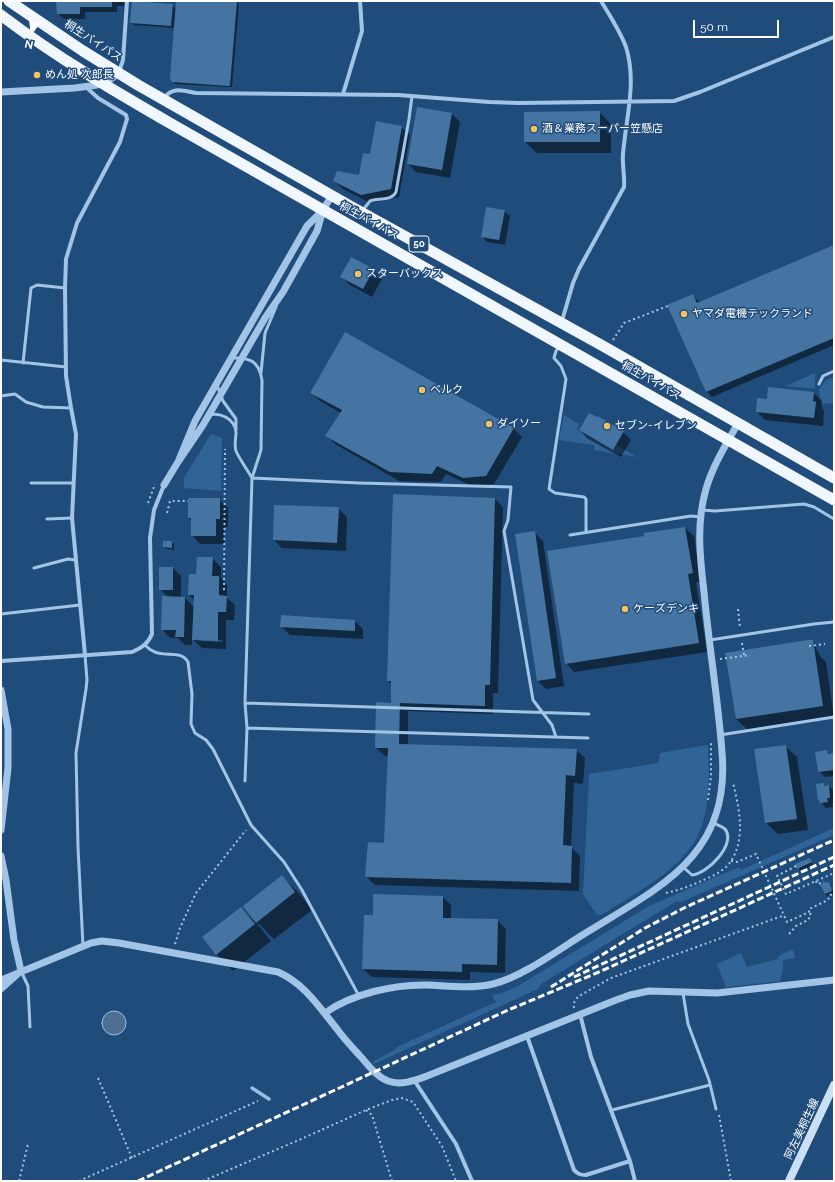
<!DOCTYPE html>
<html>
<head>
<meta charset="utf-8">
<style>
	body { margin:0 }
	#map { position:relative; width:835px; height:1182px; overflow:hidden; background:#204c7b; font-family:Raleway,sans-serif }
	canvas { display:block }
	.frame { position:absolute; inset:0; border:2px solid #fff; pointer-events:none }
	.north { position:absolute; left:12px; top:12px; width:40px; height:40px; -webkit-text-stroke:3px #204c7b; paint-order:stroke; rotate:194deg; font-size:11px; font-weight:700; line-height:16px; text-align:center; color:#fff }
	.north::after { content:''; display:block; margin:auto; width:14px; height:18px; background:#fff; clip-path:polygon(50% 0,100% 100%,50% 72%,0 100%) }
	.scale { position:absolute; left:693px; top:20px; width:86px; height:18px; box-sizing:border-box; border:2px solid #fff; border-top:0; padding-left:5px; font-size:12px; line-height:14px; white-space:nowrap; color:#fff; -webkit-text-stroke:3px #204c7b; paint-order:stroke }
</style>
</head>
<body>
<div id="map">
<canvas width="835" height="1182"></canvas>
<div class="frame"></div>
<div class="north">N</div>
<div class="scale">50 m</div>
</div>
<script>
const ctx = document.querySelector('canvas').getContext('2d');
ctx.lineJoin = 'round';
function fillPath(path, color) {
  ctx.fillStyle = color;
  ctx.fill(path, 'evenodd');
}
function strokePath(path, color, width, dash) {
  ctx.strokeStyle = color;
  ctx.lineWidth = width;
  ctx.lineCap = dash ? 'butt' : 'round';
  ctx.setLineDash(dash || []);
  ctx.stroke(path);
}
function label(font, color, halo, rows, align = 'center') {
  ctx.font = font + ' Raleway,"Noto Sans JP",sans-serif';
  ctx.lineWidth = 3;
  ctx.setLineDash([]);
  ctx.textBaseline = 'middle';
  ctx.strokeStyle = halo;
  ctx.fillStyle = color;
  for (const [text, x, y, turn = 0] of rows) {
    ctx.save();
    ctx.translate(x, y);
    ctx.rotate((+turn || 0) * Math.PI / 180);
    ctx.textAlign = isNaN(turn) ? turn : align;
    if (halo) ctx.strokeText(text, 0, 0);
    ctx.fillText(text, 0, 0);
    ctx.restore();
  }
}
fillPath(new Path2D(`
	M815 373V389L786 386Z
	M834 377 833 403 821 404 819 390 825 381Z
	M564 415 579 424 577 430 613 450 616 445 637 457 594 450V445L559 440Z
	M211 434 222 438 221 491 184 488V478Z
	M708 745C709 771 710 797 703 822 691 866 637 892 601 915L596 914 583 894 589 774 659 763 660 753Z
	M834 828V835L681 902 677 901 667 907 541 984 538 989 374 1064 372 1062 396 1049 397 1047 496 1002 492 995 502 993 518 986 649 906 739 867 741 870Z
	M793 949 795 958 783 960V971L781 977V981L726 987 717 964 741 953 747 967 778 959V956Z`), '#306497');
const water = new Path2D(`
	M102 1023a12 12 0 1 1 24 0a12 12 0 1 1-24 0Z`);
fillPath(water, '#4e6f92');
strokePath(water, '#96c0e7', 1);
fillPath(new Path2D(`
	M57 1H124V6H117V12H85V19H64L58 14Z
	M177 1H236L239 4 232 87 175 84 171 79 175 28 134 25 131 23 172 5 176 9Z
	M418 108 452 114 460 122 450 178 416 172 408 164Z
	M599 112 611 124V153H537L525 142Z
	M401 127 410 135 399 197 370 203 343 189 334 181 360 176 371 155Z
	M504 211 510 216 505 245 487 242 482 236Z
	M834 246V345L712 397 707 392 693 295 700 303Z
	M373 270 382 279 372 297 350 285 342 277Z
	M345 333 514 429 522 437 494 484 472 486 446 474 441 482 399 481 335 444 327 436 341 413 320 401 312 393Z
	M814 393 822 401V408L824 411 823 426 765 420 757 412 768 400Z
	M580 430 623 432 631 440 621 457 588 439Z
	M219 499 228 508V527H224V544H200L192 535V521L189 518Z
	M495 499 503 507 498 693H493V714L408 711V745L576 750 585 758 583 784 574 783 571 847 580 856 579 891 375 885 366 876 385 844 389 756H385L376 748 392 704V685L388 681Z
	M338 508 347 517 346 551 282 548 274 540Z
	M685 528 694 536 701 582H696L707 652 574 672 566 663 645 537Z
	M534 532 543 541 564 686 546 689 537 680Z
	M171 542 174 544V550L167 549 164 547Z
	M212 558 221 567V578L227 585V598L235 605 234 620H226V649L202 648 192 639V645H185L178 638H170L162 629 168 597 160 589 173 568 181 576V598H185L194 607V600L189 595 197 575ZM200 639 223 640 222 642 200 641Z
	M355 621 363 629V639L290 635 281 626Z
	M812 641 815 644 816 649 819 653 820 656 826 662 834 717 748 730 736 719Z
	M785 746 797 757 808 830 778 834 766 823 756 750Z
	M827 752 830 754H834V776L825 777 819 771Z
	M824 785 826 787 829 786 834 792V803L832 804 833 807 826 808 821 802Z
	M809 859 813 865 801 871 798 868Z
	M282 877 299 893 312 910 274 939 259 924 258 925 271 941 233 971 216 954 241 908 256 923 257 922 244 906Z
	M828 884 834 893 828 896 825 894Z
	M443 897 451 905V919L497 920 506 929 505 973 470 972V980L372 977 363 969 374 916Z`), '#0007');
strokePath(new Path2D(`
	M252 1088 269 1099`), '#96c0e7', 3.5);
fillPath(new Path2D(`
	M56 1H112V7H80V14H57Z
	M132 1 173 4 171 26 130 23Z
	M176 1H237L230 85 229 86 172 82 170 79Z
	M417 107 452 113 442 170 407 164Z
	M600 111V142H524V112Z
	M376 121 402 126 391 189 361 195 333 181 337 171 359 175 363 153 370 154Z
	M486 207 505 210 499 240 481 237Z
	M834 245V338L706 392 667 305 693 294 697 303Z
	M351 257 374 269 363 289 340 277Z
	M345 332 514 428 486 476 463 478 437 466 432 474 390 472 325 436 342 410 310 393Z
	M768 387 814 392 813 401 816 402 814 418 756 412 757 398 767 399Z
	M589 413 597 417V416L624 431 613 450 579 430Z
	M393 494 495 498 490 685H485V706L400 703 399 744 577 749 575 776 566 775 563 845 572 846 571 883 365 877 368 842 384 843 388 748H375L376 702 391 703V681H387Z
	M188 498H220V519H216V536H191V518H188Z
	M274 505 339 507 337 543 273 540Z
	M685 527 693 573 688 574 699 643 565 664 547 551 644 536V533Z
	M535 531 556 678 537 681 515 534Z
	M163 541H172V548L163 547Z
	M197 557H213L212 576H219V595L227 596 226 612H218V641L192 640 194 595H188L189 574H196Z
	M159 567H173V590H159Z
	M162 596 185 597 184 637H175L176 630H161Z
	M281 615 355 620V631L280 627Z
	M808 640H813L823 706 736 719 725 653Z
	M786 745 797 819 765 823 754 749Z
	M827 750 828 754 834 753V770L818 772 815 752Z
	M824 783V786L829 785 830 798H827L828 802 820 803 819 800H818L816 784Z
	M810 858 812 862 797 869 795 864Z
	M282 875 295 892 256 923 243 906Z
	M826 882 827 883 829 882 832 891 825 894 820 884Z
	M373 894 443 896V918L498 919 497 965 462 964V972L362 969 364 915H373Z
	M241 907 255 924 216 955 202 937Z`), '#4574a2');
strokePath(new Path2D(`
	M613 340 624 323 668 306
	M148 503 155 484
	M167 513 170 501H188
	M224 590 225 449
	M738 609 740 628
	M742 643 744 655
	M809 646 825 644
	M720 659 750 655
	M708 800 711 776V742
	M731 861 737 862 756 854 787 922 809 912V909L828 900 830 895 834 894
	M796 866 777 876 786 894 834 873
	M816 881 817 884 824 882
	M666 893C678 890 689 887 701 881 711 877 725 871 731 861 746 838 739 807 733 783
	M789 934 796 926 808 920 811 915 809 912
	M175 944 180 928 196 893 246 830
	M574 1008C573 1003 575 1000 579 996L611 978 782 916
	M98 1078 132 1158
	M366 1110 372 1115 392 1181
	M719 1115 731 1181
	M19 1181 28 1144
	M79 1181 258 1101
	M203 1181 299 1140 366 1110 392 1100 402 1098 413 1102 442 1146 456 1181`), '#a2c4e6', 2, [2, 3]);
strokePath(new Path2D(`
	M363 210 370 201C379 198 392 201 396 192L409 119 412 96
	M559 347 556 351 554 358 561 366 566 379 549 489 555 493 584 497 586 499V532
	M231 358C250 357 259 361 262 380L261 450 252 478 245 703 247 728 245 781
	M1 360 66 367
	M23 363 31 288 37 285 65 288
	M261 373 265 333 276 307
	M819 384 823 376 834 371
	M217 385 223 401 236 419V430
	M1 396 15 394 26 402 43 407 71 408
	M210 415C220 412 235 419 236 432 236 438 234 445 236 451 240 460 247 469 252 478
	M252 478 359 483 511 487 508 520 504 531 533 700 552 725 556 737
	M31 483H73
	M702 510 715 511 804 504 814 507 834 519
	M47 519 72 518
	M570 535 691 516 701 517
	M34 568 68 559 76 560
	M1 614 80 605
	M710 640 814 624 834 622
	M145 645C147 647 150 650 153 651 164 658 181 649 188 662L192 694 191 724 195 733 206 740 213 749 251 825 284 862 302 890 359 996
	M245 703 589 714
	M247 728 588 738
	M720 735 834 717
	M683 867 692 875C707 874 737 844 725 829 722 826 717 825 714 823
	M83 946 78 847 76 753 86 689 87 680 85 655
	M21 971 28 986 30 1027
	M683 993 688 1024 709 1080 716 1109
	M612 1110 710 1085`), '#a2c4e6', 3);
strokePath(new Path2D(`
	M119 72 123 60 127 1
	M343 94 362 31 360 1
	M164 98C173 86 183 91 196 93L398 95 489 102 519 103 674 101 700 92 834 37
	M562 321 573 283 579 269 624 187C625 176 622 165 623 154 626 118 637 82 626 47 620 31 610 16 601 1
	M85 655 72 518 76 434 71 408 66 376 65 288 66 259 77 223 120 142 127 119 126 115 98 98 86 87
	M1 661 132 652C141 648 148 644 152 634L150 538 154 510 164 485
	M580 1014 591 1057 630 1161 635 1181
	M527 1036 574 1170C578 1174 580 1175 586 1175L630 1161
	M414 1080 456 1144 472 1181`), '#a2c4e6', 4);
strokePath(new Path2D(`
	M1 92 75 88 97 85 111 79 118 73
	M323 210 307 226 195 421 178 462 203 425 265 318 283 292 317 231 323 210 332 195
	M164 485 178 462
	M1 690 8 729V768L1 830
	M1 856 6 880 14 940 21 971 1 989
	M1 980 91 943 102 941 119 943 278 972C305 984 319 1007 337 1029 344 1039 353 1048 361 1057 369 1066 377 1077 388 1081 401 1086 416 1080 427 1076L616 1000 630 995 649 991 717 993 834 980
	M325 1013C351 994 395 984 428 985 449 986 471 989 493 984 522 977 558 950 584 934 660 887 731 856 722 752 718 699 709 646 704 592 700 558 696 523 706 489 713 465 726 445 738 423`), '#a2c4e6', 7);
strokePath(new Path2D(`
	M789 1181 834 1085`), '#cce0f5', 8);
strokePath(new Path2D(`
	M9 1 83 51 138 85 350 206 603 346 834 478
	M1 15C56 57 116 92 175 126L834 500`), '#f1f7fe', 11);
strokePath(new Path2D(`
	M574 977 834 857
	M551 987 645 928 686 907 834 840
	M138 1181 506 1011 599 972 834 865`), '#fff', 3, [7, 3]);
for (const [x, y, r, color] of [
	[37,75,4,"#f3c263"],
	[534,129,4,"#f3c263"],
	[358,274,4,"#f3c263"],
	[684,314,4,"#f3c263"],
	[422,390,4,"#f3c263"],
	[489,424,4,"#f3c263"],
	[607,426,4,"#f3c263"],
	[625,609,4,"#f3c263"]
]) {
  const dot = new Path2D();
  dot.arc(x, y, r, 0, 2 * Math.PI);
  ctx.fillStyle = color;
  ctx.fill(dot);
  strokePath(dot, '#204c7b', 1.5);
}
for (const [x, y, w] of [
	[419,244,20]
]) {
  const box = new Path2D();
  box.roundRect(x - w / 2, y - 8, w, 16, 3);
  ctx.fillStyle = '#204c7b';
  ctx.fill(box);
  strokePath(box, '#fff', 1);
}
label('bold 10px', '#fff', null, [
	["50",419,244]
]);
label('11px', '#fff', '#204c7b', [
	["桐生バイパス",93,41,33],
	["桐生バイパス",369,221,29],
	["桐生バイパス",651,381,30],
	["阿左美桐生線",802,1129,-65]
]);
label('11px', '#fff', '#204c7b', [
	["めん処 次郎長",45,75],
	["酒＆業務スーパー笠懸店",542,129],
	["スターバックス",366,274],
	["ヤマダ電機テックランド",692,314],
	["ベルク",430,390],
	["ダイソー",497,424],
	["セブン-イレブン",615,426],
	["ケーズデンキ",633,609]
], 'left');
</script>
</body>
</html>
